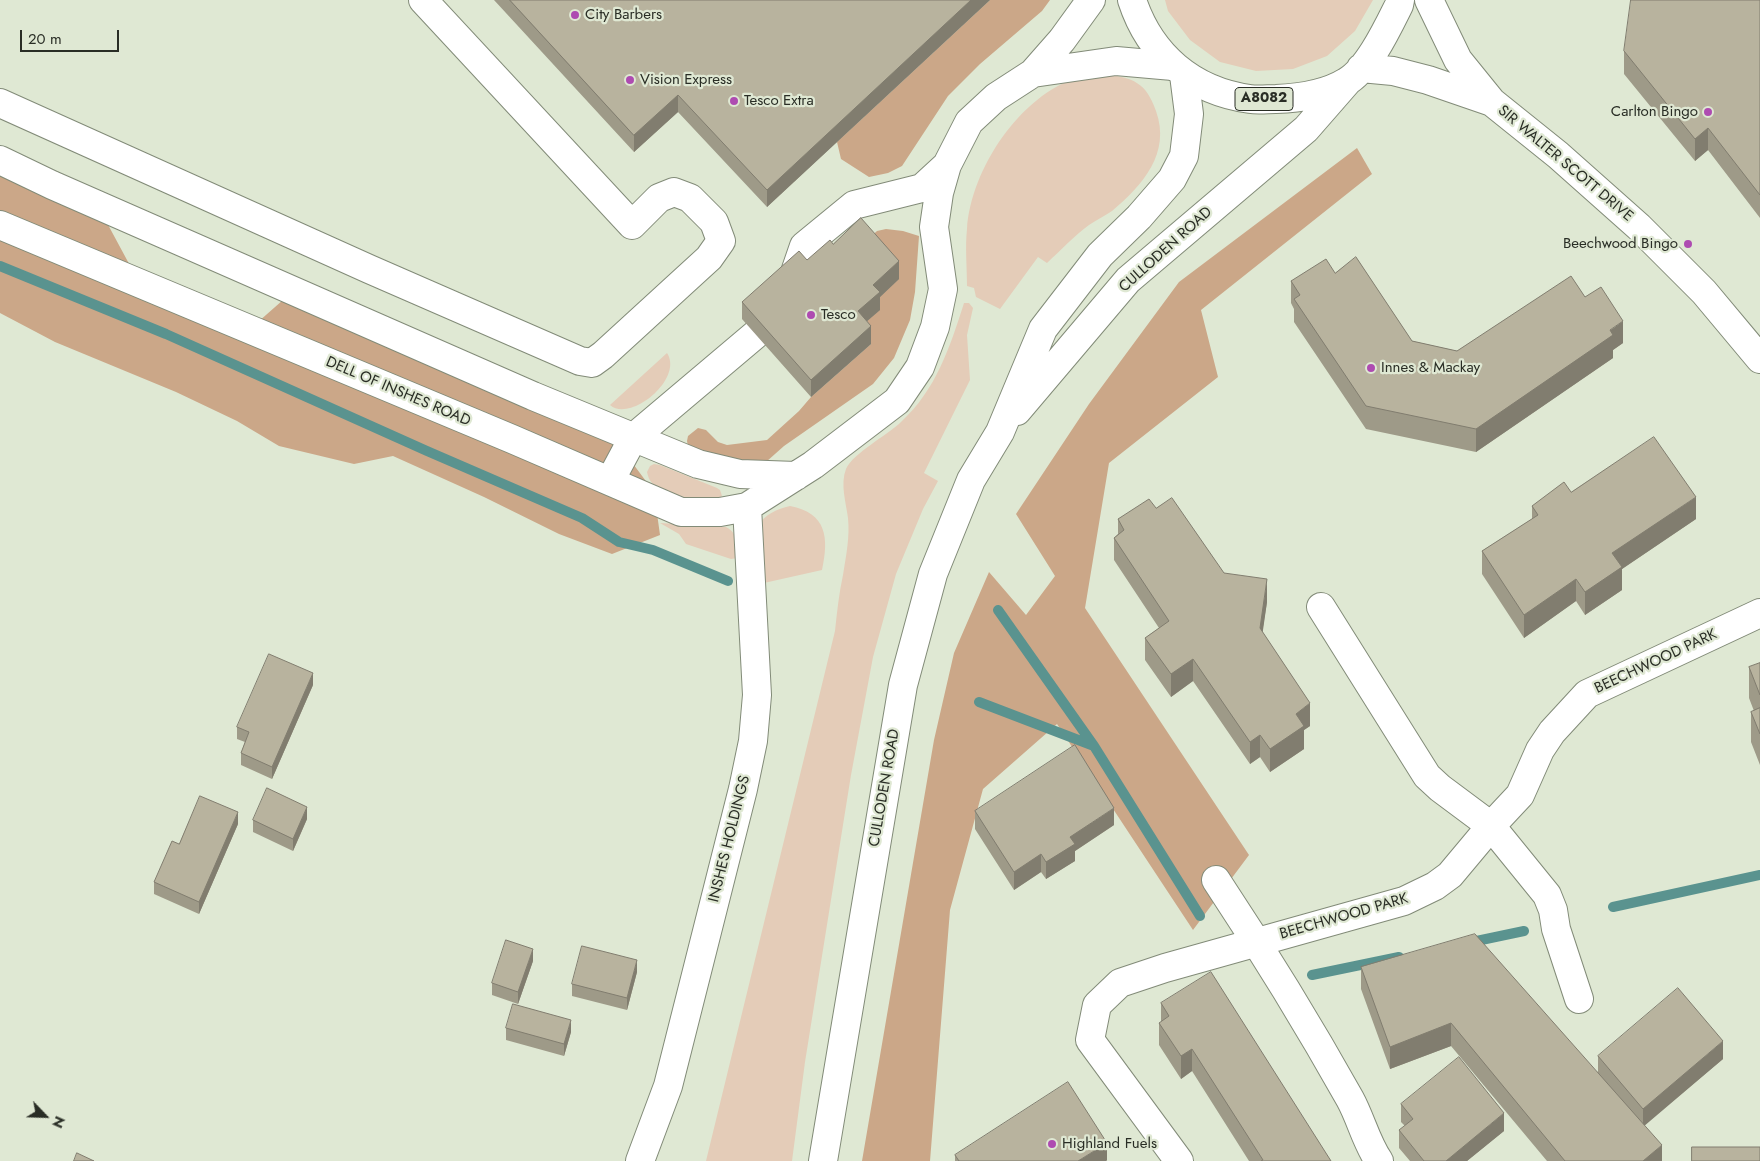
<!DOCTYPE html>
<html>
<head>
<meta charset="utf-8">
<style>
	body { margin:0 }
	#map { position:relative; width:1760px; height:1161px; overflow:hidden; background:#dfe8d3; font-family:Jost,sans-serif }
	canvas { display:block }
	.north { position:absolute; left:20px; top:1091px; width:50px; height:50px; -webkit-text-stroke:4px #dfe8d3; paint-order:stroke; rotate:114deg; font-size:14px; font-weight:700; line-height:20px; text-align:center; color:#292d25 }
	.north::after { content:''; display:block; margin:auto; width:18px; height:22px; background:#292d25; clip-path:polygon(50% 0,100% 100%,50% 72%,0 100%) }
	.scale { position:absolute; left:20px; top:30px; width:99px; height:22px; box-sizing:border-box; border:2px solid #292d25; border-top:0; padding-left:6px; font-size:15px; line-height:18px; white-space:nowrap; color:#292d25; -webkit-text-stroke:4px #dfe8d3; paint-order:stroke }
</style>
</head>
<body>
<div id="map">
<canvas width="1760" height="1161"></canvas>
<div class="north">N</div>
<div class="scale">20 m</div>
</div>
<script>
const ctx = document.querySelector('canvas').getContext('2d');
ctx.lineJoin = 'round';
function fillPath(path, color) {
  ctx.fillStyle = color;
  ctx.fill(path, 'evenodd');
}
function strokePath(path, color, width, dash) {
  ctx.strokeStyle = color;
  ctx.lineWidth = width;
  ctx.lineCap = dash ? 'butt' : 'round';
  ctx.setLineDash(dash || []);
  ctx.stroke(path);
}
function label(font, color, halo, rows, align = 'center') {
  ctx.font = font + ' Jost,sans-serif';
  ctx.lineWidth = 4.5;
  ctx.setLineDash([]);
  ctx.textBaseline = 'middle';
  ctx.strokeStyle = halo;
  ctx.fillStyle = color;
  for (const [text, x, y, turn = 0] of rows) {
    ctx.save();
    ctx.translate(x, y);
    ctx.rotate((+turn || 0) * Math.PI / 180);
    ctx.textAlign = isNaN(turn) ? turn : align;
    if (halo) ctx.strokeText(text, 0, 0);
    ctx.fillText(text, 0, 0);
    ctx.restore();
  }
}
fillPath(new Path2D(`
	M1165 0H1373L1355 31 1327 56 1293 69 1256 71 1220 62 1190 40 1168 11Z
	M1105 74C1133 78 1146 82 1156 111 1171 153 1143 185 1112 211 1105 216 1096 220 1089 225 1074 236 1061 250 1047 263L1038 257 1000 309 976 297 974 288 967 286C967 267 965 247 967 229 971 169 1020 95 1079 77 1087 75 1097 75 1105 74Z
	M964 303H969L973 308 967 335 970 380 924 473 938 481 923 509 896 574 873 657 851 775 805 1062 792 1161H706L835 631C837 612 839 593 843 575 846 556 850 537 848 518 846 503 840 484 846 469 853 453 888 435 901 422 936 390 950 347 964 303Z
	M667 353C684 379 630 423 610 405Z
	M654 464 660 465 717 488 720 490 722 496C709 505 662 495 652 483 649 480 648 476 647 472L650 466Z
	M790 506C827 513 829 538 822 570L755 585 758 526C765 514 777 509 790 506Z
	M660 523 726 527C739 534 737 545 738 558L731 559 686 544 679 534Z`), '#e4ccb8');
fillPath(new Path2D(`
	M990 0H1050L1042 11 980 64 948 96 902 166 888 173 869 177 841 159 837 142Z
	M1357 148 1372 174 1201 310 1218 377 1109 463 1085 608 1249 855 1193 930 1057 724 983 789 950 910 930 1161H862L934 740 954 653 989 572 1026 615 1055 576 1016 514 1089 404 1179 282Z
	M0 170 106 221 134 273 258 322 283 300 619 445 654 492 660 535 612 554 559 534 484 497 393 456 354 464 279 446 237 421 176 392 55 342 0 313Z
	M886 229 903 231 919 236 915 292 910 320 894 358 873 384 784 446 766 462 735 464 688 446 687 441 688 436 698 428 706 430 718 442 727 445 767 440 799 411 811 397 871 344 858 329 879 310 866 241 877 231Z`), '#cba788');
strokePath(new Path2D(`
	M0 266 166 334 427 451 582 518 619 542 653 550 728 581
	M998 610 1094 746
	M979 702 1094 746 1200 916
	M1613 907 1760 875
	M1467 943 1524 931
	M1312 975 1399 957`), '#5a938f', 10);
const minor = new Path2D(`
	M1033 73 1116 61 1173 66
	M0 103 369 269 580 361 592 363 603 355 709 258 721 241 714 222 690 198 674 192 659 198 632 225 423 0
	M0 160 52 185 533 396 698 464 740 474 796 476
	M0 225 512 439 681 512H720L747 507 813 465 897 401 920 367 935 327 943 289 934 227 939 193 947 165 969 122 996 97 1033 73 1062 40 1091 0
	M610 481 633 438 781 313 804 246 854 205 922 188 947 165
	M1321 607 1427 776 1440 788 1491 826 1547 895 1553 910 1556 929 1579 999
	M1216 880C1263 951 1308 1024 1350 1099 1361 1119 1366 1142 1379 1161
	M640 1161 668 1086 743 789 753 741 757 695 747 507
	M1179 1161 1090 1040 1097 1005 1120 983 1165 968 1404 901 1435 886 1450 875 1491 826 1520 795 1540 750 1552 732 1587 694 1760 613`);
const major = new Path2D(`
	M1132 0C1150 55 1192 91 1250 99 1258 100 1268 99 1276 99 1300 98 1325 95 1346 82 1368 70 1388 27 1399 5L1400 0
	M1429 0 1458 60 1492 102 1558 155 1639 227 1704 292 1760 359
	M1361 68 1393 71 1428 80 1492 102
	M1017 411 1128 280 1306 129 1347 82
	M823 1161 903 685 933 574 971 480 1000 432 1043 329 1100 255 1139 217 1172 179 1184 156 1189 114 1184 75`);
strokePath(minor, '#828b78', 30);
strokePath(major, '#828b78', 30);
strokePath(minor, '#fff', 28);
strokePath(major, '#fff', 28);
fillPath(new Path2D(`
	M494 0H990L767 207 678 112 634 152Z
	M1760 0V218L1708 150 1695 161 1624 74V51Z
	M833 244 899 279 880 297V310L867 321 871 344 811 397 742 319V302Z
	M1335 273 1412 341 1457 351 1585 297 1623 343 1613 350V358L1476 452 1366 429 1294 322V309L1291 303V281Z
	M1571 492 1696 519 1622 569V590L1585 615 1576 601 1524 638 1482 574V551L1532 519V506Z
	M1156 508 1224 573 1267 602 1262 633 1310 726 1304 730V749L1270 772 1260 757 1250 764 1193 681 1171 697 1145 660V638L1159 628 1114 560V538L1118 534V519Z
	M1760 663V765L1751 742V712L1754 711 1749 698V667Z
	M313 685 272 779 241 765V753L245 742 237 739V727Z
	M975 811 1114 825 1075 851V861L1046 879 1041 872 1014 890 975 829Z
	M307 819 293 851 253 832V820Z
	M238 824 199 914 154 894V882L179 844Z
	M533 961 518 1004 492 995V983Z
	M1361 967 1598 1072V1056L1723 1059 1644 1125 1662 1161H1547L1451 1046 1390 1069 1361 989Z
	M637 972 627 1010 572 996V984Z
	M1161 1003 1331 1161H1249L1192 1071 1181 1079 1159 1045V1023L1161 1022Z
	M506 1028 571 1032 564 1056 506 1040Z
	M1401 1104 1504 1131 1467 1161H1410L1399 1148V1130L1405 1126 1401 1122Z
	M955 1155 1107 1160 1106 1161H955Z`), '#9e9a88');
fillPath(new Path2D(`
	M971 0H990L767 207V190Z
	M678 95V112L634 152V135Z
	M1708 128V150L1695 161V139Z
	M899 261V279L880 297V310L858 329V311L873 285Z
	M1623 321V343L1613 350V358L1476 452V429Z
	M871 326V344L811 397V380Z
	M1696 497V519L1622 569V590L1585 615V592L1612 553Z
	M1267 579V602L1260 651V628Z
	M1576 579V601L1524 638V615Z
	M1193 659V681L1171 697V674Z
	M313 673V685L272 779V767Z
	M1310 703V726L1304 730V749L1270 772V749L1296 714Z
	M1260 735V757L1250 764V742Z
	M307 807V819L293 851V839Z
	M1114 808V825L1075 851V861L1046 879V862L1070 837Z
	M238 812V824L199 914V902Z
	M1041 854V872L1014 890V872Z
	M533 949V961L518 1004V992Z
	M637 960V972L627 1010V998Z
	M571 1020V1032L564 1056V1044Z
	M1451 1023V1046L1390 1069V1047Z
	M1723 1041V1059L1643 1127V1109Z
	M1192 1049V1071L1181 1079V1056Z
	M1504 1113V1131L1467 1161H1446Z
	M1107 1143V1160L1106 1161H1078Z
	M1662 1145V1161H1643Z`), '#817d6f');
const building = new Path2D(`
	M510 0H971L767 190 678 95 634 135Z
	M1631 0H1760V195L1708 128 1695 139 1624 51Z
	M861 218 899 261 873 285 880 292 858 311 871 326 811 380 742 302 799 251 807 260 830 240 833 244Z
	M1356 257 1412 341 1457 351 1571 276 1585 297 1601 287 1623 321 1610 330 1613 335 1476 429 1366 406 1294 299 1300 295 1291 281 1326 259 1335 273Z
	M1654 437 1696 497 1612 553 1622 567 1585 592 1576 579 1524 615 1482 551 1538 515 1532 506 1564 482 1571 492Z
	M1172 498 1224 573 1267 579 1260 628 1310 703 1296 714 1304 726 1270 749 1260 735 1250 742 1193 659 1171 674 1145 638 1169 621 1114 538 1124 530 1118 519 1149 499 1156 508Z
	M269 654 313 673 272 767 241 753 249 732 237 727Z
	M1760 663V695L1749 667Z
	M1760 708V734L1751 712Z
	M1075 745 1114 808 1070 837 1075 844 1046 862 1041 854 1014 872 975 811Z
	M267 788 307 807 293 839 253 820Z
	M200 796 238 812 199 902 154 882 172 841 179 844Z
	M1475 934 1662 1145 1643 1161H1565L1451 1023 1390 1047 1361 967Z
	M506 940 533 949 518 992 492 983Z
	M582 946 637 960 627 998 572 984Z
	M1211 972 1331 1161H1261L1263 1160 1192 1049 1181 1056 1159 1023 1169 1016 1161 1003Z
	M1678 988 1723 1041 1643 1109 1598 1056Z
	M513 1004 571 1020 564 1044 506 1028Z
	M1459 1057 1504 1113 1446 1161H1424L1399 1130 1413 1119 1401 1104Z
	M1068 1082 1107 1143 1078 1161H959L955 1155Z
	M1692 1147H1760V1161H1692Z
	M77 1153 94 1161H74Z`);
fillPath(building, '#b8b39e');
strokePath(building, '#817d6f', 1);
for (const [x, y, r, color] of [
	[575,15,5,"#ae4bb1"],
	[630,80,5,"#ae4bb1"],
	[734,101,5,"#ae4bb1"],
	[1708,112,5,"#ae4bb1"],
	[1688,244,5,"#ae4bb1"],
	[811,315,5,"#ae4bb1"],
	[1371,368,5,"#ae4bb1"],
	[1052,1144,5,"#ae4bb1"]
]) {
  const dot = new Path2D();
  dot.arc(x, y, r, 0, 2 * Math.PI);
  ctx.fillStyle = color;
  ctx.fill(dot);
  strokePath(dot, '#dfe8d3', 2);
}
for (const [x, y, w] of [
	[1264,99,58]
]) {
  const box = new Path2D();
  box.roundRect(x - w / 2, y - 11.5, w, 23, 4);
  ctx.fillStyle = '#dfe8d3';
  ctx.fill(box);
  strokePath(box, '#292d25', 1);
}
label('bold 14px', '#292d25', null, [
	["A8082",1264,99]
]);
label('15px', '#292d25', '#dfe8d3', [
	["City Barbers",585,15],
	["Vision Express",640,80],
	["Tesco Extra",744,101],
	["Carlton Bingo",1698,112,"right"],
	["Beechwood Bingo",1678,244,"right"],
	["Tesco",821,315],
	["Innes & Mackay",1381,368],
	["Highland Fuels",1062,1144]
], 'left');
label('15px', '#292d25', '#dfe8d3', [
	["SIR WALTER SCOTT DRIVE",1565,164,40],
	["CULLODEN ROAD",1166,250,-42],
	["DELL OF INSHES ROAD",398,392,23],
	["BEECHWOOD PARK",1656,662,-25],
	["CULLODEN ROAD",885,788,-80],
	["INSHES HOLDINGS",730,839,-76],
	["BEECHWOOD PARK",1344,917,-16]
]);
</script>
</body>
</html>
